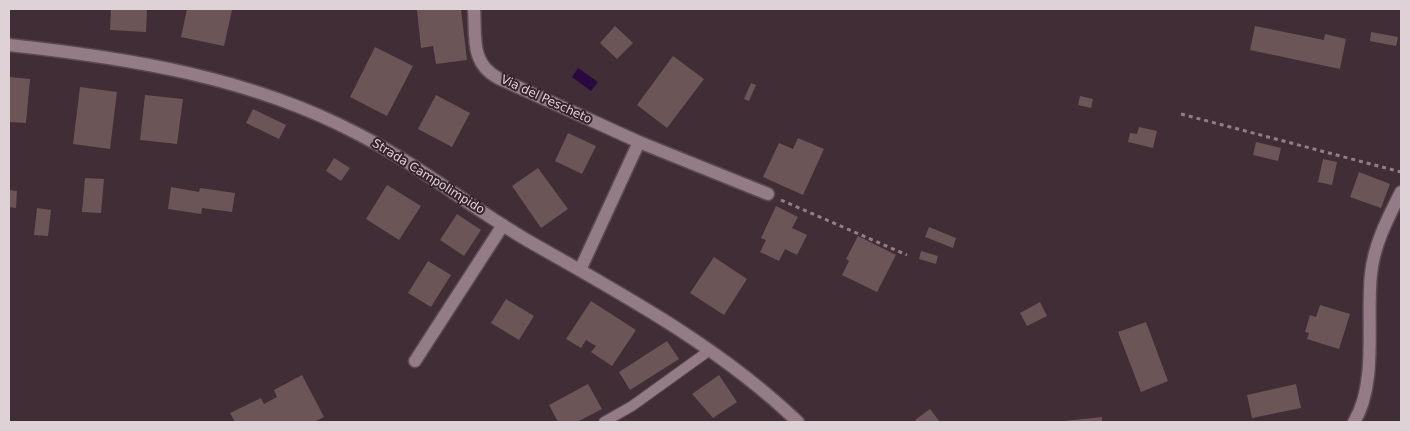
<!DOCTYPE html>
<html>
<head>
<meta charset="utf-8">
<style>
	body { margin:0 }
	#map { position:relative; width:1410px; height:431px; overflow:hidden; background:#402d35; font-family:"DejaVu Sans",sans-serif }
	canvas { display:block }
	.frame { position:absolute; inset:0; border:10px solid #dfd2d7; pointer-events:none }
</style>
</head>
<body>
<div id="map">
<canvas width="1410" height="431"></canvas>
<div class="frame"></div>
</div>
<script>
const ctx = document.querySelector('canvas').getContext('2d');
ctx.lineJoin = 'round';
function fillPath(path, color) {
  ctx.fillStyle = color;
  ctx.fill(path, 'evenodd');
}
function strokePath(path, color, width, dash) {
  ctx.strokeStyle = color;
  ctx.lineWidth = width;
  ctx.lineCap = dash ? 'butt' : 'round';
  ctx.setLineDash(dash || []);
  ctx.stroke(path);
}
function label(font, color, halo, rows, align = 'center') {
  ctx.font = font + ' "DejaVu Sans",sans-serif';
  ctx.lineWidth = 4;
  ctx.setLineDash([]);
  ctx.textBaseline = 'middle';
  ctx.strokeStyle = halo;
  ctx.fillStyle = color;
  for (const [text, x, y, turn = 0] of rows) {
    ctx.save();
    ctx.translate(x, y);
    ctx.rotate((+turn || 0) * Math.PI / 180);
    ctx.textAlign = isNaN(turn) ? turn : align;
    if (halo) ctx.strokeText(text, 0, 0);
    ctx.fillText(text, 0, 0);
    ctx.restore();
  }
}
fillPath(new Path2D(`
	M578 68 598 82 591 91 572 77Z`), '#2a0840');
fillPath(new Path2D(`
	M111 9H147L146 32 110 30Z
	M187 9 232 10 224 46 181 37Z
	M428 9H461L467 60 436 64 433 46 421 48 417 10Z
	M615 26 633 43 617 59 600 43Z
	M1255 26 1324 40 1325 34 1346 39 1340 69 1250 50Z
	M1371 32 1398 37 1396 46 1370 41Z
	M375 47 413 66 387 116 350 97Z
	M673 56 704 79 667 128 637 105Z
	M9 77 30 79 26 123 9 122Z
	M751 83 756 85 749 101 744 99Z
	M80 87 117 92 110 149 73 144Z
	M145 95 183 99 177 144 140 140Z
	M436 95 470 113 452 147 418 129Z
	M1080 96 1093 99 1091 108 1078 105Z
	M253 109 286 125 279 139 246 123Z
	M1139 127 1157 131 1153 148 1128 142 1130 133 1137 134Z
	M568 133 596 146 582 174 555 161Z
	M798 138 824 149 803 195 763 177 779 143 793 149Z
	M1256 142 1281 148 1278 161 1253 155Z
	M334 158 350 168 341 181 326 171Z
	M1323 159 1337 162 1332 185 1318 182Z
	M538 168 568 209 541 228 512 186Z
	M1359 172 1390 184 1381 208 1350 197Z
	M85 178 104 179 101 213 82 212Z
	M387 185 421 206 399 240 366 219Z
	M171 187 199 192 200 188 235 193 232 212 202 208 201 214 168 209Z
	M9 190 17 191 16 208 9 207Z
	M776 206 798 217 792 228 807 235 797 255 785 249 779 261 760 252 766 240 761 238Z
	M37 208 51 210 48 236 34 235Z
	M457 214 481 230 464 256 440 240Z
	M929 227 956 238 953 248 925 237Z
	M858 236 896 255 877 292 842 275 849 261 846 259Z
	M921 251 938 256 936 264 919 259Z
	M714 257 747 279 724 315 690 293Z
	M428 261 451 275 431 307 408 293Z
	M506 299 534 316 519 340 491 323Z
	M591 301 636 330 612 366 591 352 596 346 586 340 581 348 566 339Z
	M1040 302 1047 316 1027 326 1020 313Z
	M1320 305 1350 314 1339 349 1307 339 1309 333 1305 332 1310 315 1316 317Z
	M1146 322 1168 381 1141 392 1118 332Z
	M667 341 679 359 630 390 619 372Z
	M302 375 324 417 314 422H235L230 413 261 398 264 404 277 397 274 390Z
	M719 375 737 402 713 418 692 394Z
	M588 384 602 409 577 422H558L549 405Z
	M1296 384 1301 408 1252 418 1247 395Z
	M930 409 940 422H917L915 420Z
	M1102 417V422H1064V421Z`), '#6c5556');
const lane = new Path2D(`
	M604 422 632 406 710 350`);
const street = new Path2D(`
	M474 9C476 37 470 63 498 78L639 142 580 270
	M639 142 768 194
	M415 361 503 225
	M1354 422C1378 383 1366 319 1371 274 1374 244 1388 218 1401 192`);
const secondary = new Path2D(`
	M9 45C128 58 250 77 358 134 419 165 473 209 532 243 625 296 720 347 798 422`);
strokePath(lane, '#5a4a50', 12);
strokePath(street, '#5a4a50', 15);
strokePath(secondary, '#5a4a50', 15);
strokePath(new Path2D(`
	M1181 114 1401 172
	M781 200 907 255`), '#908086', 3, [4, 4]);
strokePath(lane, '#937c85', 10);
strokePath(street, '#937c85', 12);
strokePath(secondary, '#937c85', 12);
label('12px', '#dfd2d7', '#36232b', [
	["Via del Pescheto",546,100,25],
	["Strada Campolimpido",428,177,32]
]);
</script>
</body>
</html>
